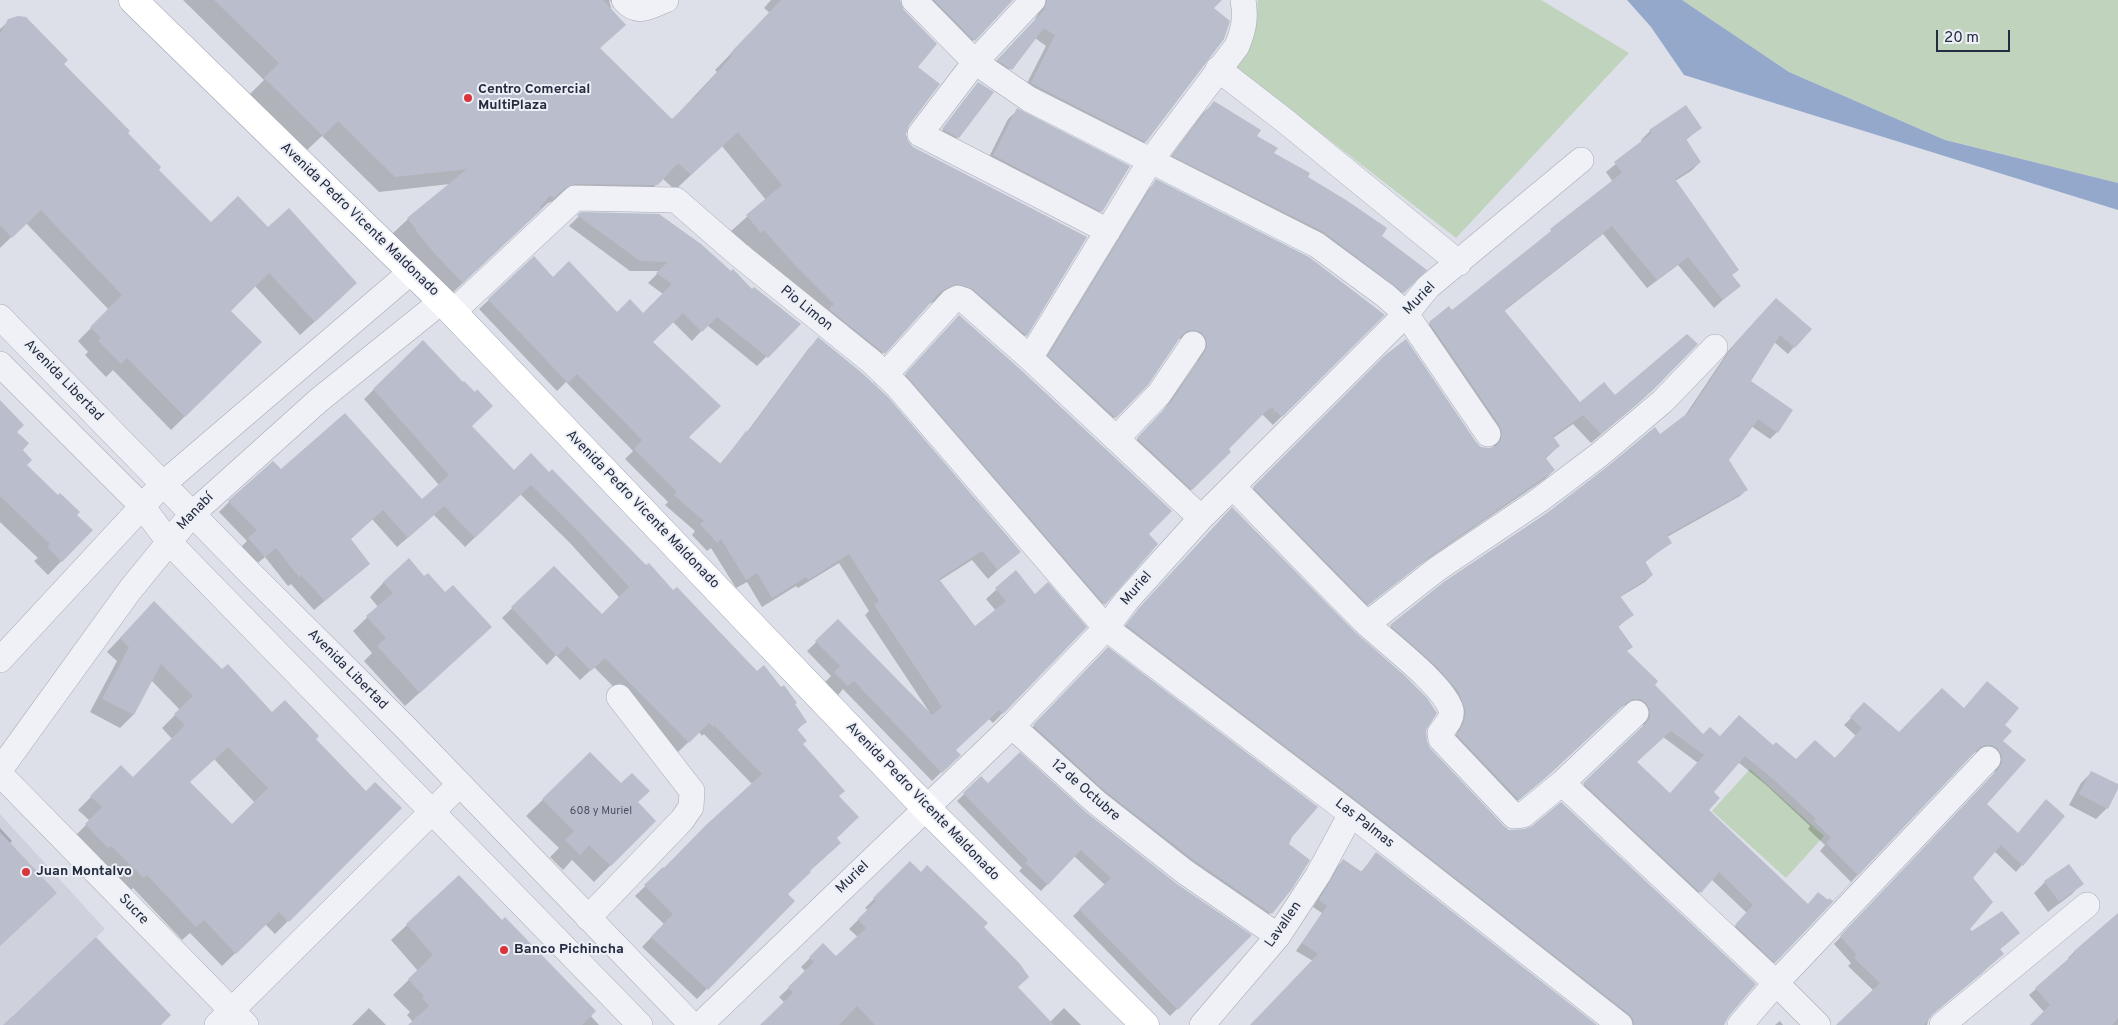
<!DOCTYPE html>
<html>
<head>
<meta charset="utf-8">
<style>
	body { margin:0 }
	#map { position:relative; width:2118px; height:1025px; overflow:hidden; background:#dde0e8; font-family:Overpass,sans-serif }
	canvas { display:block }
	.scale { position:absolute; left:1936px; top:30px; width:74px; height:22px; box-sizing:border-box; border:2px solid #252c40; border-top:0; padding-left:6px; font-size:15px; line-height:18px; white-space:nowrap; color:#252c40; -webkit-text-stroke:4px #eceff6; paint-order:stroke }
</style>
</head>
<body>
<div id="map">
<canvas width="2118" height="1025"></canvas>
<div class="scale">20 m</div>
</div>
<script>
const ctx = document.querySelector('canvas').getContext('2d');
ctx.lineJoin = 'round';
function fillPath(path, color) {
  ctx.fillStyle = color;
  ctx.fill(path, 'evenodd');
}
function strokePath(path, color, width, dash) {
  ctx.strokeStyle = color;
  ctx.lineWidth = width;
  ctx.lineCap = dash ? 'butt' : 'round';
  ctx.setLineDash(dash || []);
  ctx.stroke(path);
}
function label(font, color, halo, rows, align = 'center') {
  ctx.font = font + ' Overpass,sans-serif';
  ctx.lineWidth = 4;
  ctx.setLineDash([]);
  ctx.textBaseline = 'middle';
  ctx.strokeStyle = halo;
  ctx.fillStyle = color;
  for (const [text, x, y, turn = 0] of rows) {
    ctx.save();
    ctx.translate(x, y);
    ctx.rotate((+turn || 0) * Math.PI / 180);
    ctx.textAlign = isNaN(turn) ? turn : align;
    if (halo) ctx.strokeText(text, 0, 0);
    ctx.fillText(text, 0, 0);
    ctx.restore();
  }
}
fillPath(new Path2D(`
	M0 814 105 929 12 1016 21 1025H0Z`), '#cfd2dd');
fillPath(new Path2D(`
	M1258 0H1541L1629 53 1456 238 1233 65 1255 31Z
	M1682 0H2118V183L1945 140 1789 72Z
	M1750 769 1824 836 1786 878 1712 811Z`), '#c0d3bd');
fillPath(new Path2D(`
	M1627 0H1682L1789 72 1945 140 2118 183V210L1684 75 1651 27Z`), '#94a8cc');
fillPath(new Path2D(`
	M183 0H628L620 7 609 0 612 12 608 40 599 49 672 120 717 72 715 70 719 66 770 13 764 8 771 0H866L916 67 907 125 904 133 907 142 913 148 1086 237 1026 335 1010 351 958 305 940 299 927 305 868 369 777 279 748 245 744 248 731 231 766 200 722 146 675 190 662 178 641 201 559 199 548 203 447 298 392 234 408 219 450 184 379 192 322 136 307 150 250 94 264 80Z
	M915 0H1012L964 50Z
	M1033 0H1218L1145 142 1136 151 1022 93 1046 46 1035 38 1001 79 988 70 1034 21 1038 14V6Z
	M9 21 62 64 127 133 157 170 211 224 268 229 342 297 300 335 255 286 229 311 260 342 171 430 113 370 106 377 85 355 88 352 78 341 109 310 26 223 0 248V29Z
	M978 83 958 137 949 146 939 135Z
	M1214 103 1273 154 1380 237 1403 292 1393 303 1163 167 1203 113Z
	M1018 110 1101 211 1092 220 985 165 1008 119Z
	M1700 128 1685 141 1700 162 1691 171 1675 181 1731 276 1736 288 1714 308 1678 265 1647 288 1603 234 1504 311 1580 404 1615 397 1696 344 1643 399 1591 443 1573 424 1553 438 1559 446 1545 459 1554 470 1545 479 1418 566 1358 613 1245 497 1385 357 1481 448H1493L1494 443 1421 332 1430 323 1452 312 1613 182 1606 172 1643 142 1641 140 1650 131Z
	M1156 181 1383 315 1273 425 1262 414 1227 449 1229 452 1183 498 1129 448 1162 412 1197 362 1199 355 1184 338 1178 339 1147 384 1106 426 1041 365 1148 190Z
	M581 214 752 291 799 324 757 366 707 325 692 341 673 322 652 342 688 437 720 464 747 432 809 348 819 339 1019 551 988 579 972 560 939 581 975 628 996 611 986 599 1016 572 1035 595 1085 627 993 723 989 719 954 750 959 755 932 781 843 689 838 695 825 682 831 676 807 651 838 621 930 713 865 615 869 611 839 563 798 588 796 586 762 607 747 582 736 588 711 548 707 551 692 535 695 531 665 505 668 502 625 459 633 451 566 382 557 391 479 309 534 258 553 278 616 313 643 315 663 294 648 283 660 271H630L569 226Z
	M1769 306 1794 347 1788 354 1774 342 1749 381 1777 432 1770 439 1751 426 1728 460 1747 489 1740 496 1667 537 1670 543 1644 563 1652 575 1645 582 1620 597 1632 615 1618 627 1626 652 1653 685 1703 736 1773 747 1796 761 1834 759 1856 736 1844 725 1858 711 1899 733 1964 710 2003 725 2002 741 2024 760 1985 804 2022 865 2016 872 1994 851 1971 878 1969 929 1972 933 2011 940 1999 950 2002 954 1982 973 1929 1017 1927 1025H1837L1874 991 1848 966 1851 963 1834 944 1992 777 1995 771V763L1984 752H1976L1970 755 1851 882 1820 851 1825 845 1808 829 1810 826 1766 785 1738 762 1712 792 1707 810 1807 905 1831 902 1768 969 1729 933 1747 913 1711 879 1693 899 1577 791 1640 731 1643 726 1644 718 1633 706 1625 705 1618 709 1544 779 1511 806 1451 742 1457 733 1459 720 1384 632 1446 582 1660 436 1684 417 1729 350ZM1663 737 1698 763 1670 794 1636 762Z
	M952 324 1156 544 1097 611 899 382Z
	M423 342 470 426 514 472 646 567 793 705 805 722 797 730 802 745 838 797 835 838 787 895 793 901 697 999 642 947 664 924 635 896 752 784 704 734 702 736 699 732 678 752 594 667 580 680 556 655 547 665 502 618 554 567 602 615 619 597 570 543 520 494 465 547 434 515 397 547 372 519 349 540 369 563 314 610 291 584 288 586 265 557 254 566 239 549 247 541 219 512 229 502 280 471 422 501 439 485 364 399Z
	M0 403 16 432 25 465 91 530 48 575 34 561 38 558 0 522Z
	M1226 515 1425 730 1426 742 1429 749 1503 827 1728 1015 1723 1025H1626L1120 632 1132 617Z
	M424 578 445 594 476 641 405 706 364 661 372 653 353 631 378 607 370 597 384 582Z
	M141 616 222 671 272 714 314 739 366 793 400 808 275 934 265 924 222 966 190 933 182 940 133 888 130 891 73 838 90 821 78 810 91 797 133 779 173 740 162 728 180 710 151 680 133 715 120 728 90 712 117 661 107 652ZM214 759 255 803 232 826 188 783Z
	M1108 649 1291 836 1288 844 1291 888 1264 920 1027 733Z
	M590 754 654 821 594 882 572 860 563 870 550 857 559 848 526 816Z
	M2092 772 2118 786 2107 808 2096 819 2069 805 2081 783Z
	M981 778 988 785 1086 814 1176 885 1250 936 1170 1016 1073 916 1105 885 1074 856 1041 891 1019 871 1022 868 957 801Z
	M0 828 12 841 9 844 0 945Z
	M1376 854 1595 1025H1251L1313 961 1296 951 1322 913 1313 907 1337 867 1343 860 1361 872Z
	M910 863 982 927 1017 988 1050 1022 1064 1008 1081 1025H761L785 1003 779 997 806 972 801 967 823 945 836 958 858 937 849 929 868 910 865 908Z
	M2069 865 2082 883 2072 894 2048 912 2034 893 2045 882Z
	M459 876 590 1015 599 1025H410L413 1022 407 1015 410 1012 393 995 418 971 391 940Z
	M2118 915V1025H2032L2044 1012 2029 995 2069 960 2068 958 2074 952Z
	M369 1008 386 1025H352Z
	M1780 1021 1783 1025H1775Z`), '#0003');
fillPath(new Path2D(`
	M214 0H603L626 25 600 48 672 119 699 93 732 56 730 54 735 48 781 0H900L904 10 937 44 918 67 940 84 909 125 906 134 908 141 913 147 1087 237 1027 336 973 289 957 284 941 291 885 354 829 309 834 304 793 263 764 230 761 233 746 215 782 185 738 132 691 175 678 163 658 185 575 184 565 188 554 198 550 195 540 207 542 209 463 283 436 255 416 231 417 230 407 218 467 169 395 177 338 121 323 136 264 78 279 63Z
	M934 0H1013L975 41Z
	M1047 0H1222L1214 8 1230 21 1224 39 1146 142 1031 83 1055 35 1044 28 1012 70 997 60 1044 10Z
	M18 16 26 17 68 60 64 64 130 131 128 133 161 167 159 170 211 222 238 196 268 227 289 208 357 283 315 322 269 273 231 311 262 342 185 417 127 358 121 364 98 341 101 338 90 327 122 295 57 227 41 210 12 238 0 225V34L8 19Z
	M978 82 994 92 959 138 942 129Z
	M1214 101 1261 130 1257 136 1278 148 1274 153 1310 173 1308 177 1346 200 1387 228 1382 236 1427 270 1404 293 1324 232 1172 156Z
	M1686 105 1702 128 1686 139 1701 162 1675 179 1739 270 1732 275 1741 286 1723 300 1688 257 1657 280 1612 226 1504 310 1580 402 1604 382 1615 395 1687 334 1698 344 1653 390 1601 434 1583 415 1553 436 1560 446 1545 457 1555 470 1429 557 1368 605 1253 487 1384 356 1406 339 1476 442 1481 447 1489 448 1496 446 1501 440 1502 433 1500 426 1429 322 1449 306 1452 310 1551 231 1550 229 1622 173 1614 162 1652 133 1649 130Z
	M1017 108 1130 166 1102 212 993 155Z
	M1156 179 1309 257 1385 315 1282 417 1271 406 1229 449 1231 452 1192 490 1137 438 1171 402 1205 352 1207 345 1206 338 1201 332 1194 330 1187 331 1181 336 1148 385 1116 418 1048 356Z
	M581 212 659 214 701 244 731 271 733 269 752 289 754 287 801 324 768 358 717 317 702 332 683 313 653 342 721 406 689 437 721 464 746 431 748 432 818 337 862 373 888 397 1021 552 998 570 982 551 939 579 975 626 1006 601 995 588 1016 570 1035 594 1048 582 1087 627 1003 714 999 710 956 750 961 755 942 773 854 681 848 686 834 672 840 666 815 641 838 619 932 715 942 707 874 605 879 601 849 554 808 580 806 577 772 598 757 573 746 580 721 539 717 543 700 524 704 521 674 495 677 492 634 449 642 440 577 374 568 383 488 299 534 256 553 277 569 261 617 312 630 299 643 313 672 284 656 273 668 262 640 261 577 215Z
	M1776 298 1812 329 1795 348 1780 335 1751 381 1793 410 1778 433 1758 419 1729 460 1748 490 1667 535 1672 543 1645 561 1653 575 1620 596 1634 615 1618 626 1633 647 1627 651 1658 681 1655 685 1703 734 1710 727 1720 736 1739 715 1773 745 1776 742 1796 759 1815 740 1835 758 1862 728 1850 717 1864 702 1899 732 1942 688 1964 708 1987 681 2019 708 2005 725 2012 731 2003 741 2026 760 1987 804 2018 833 2046 799 2065 816 2023 866 2001 845 1973 878 1993 902 1970 929 1972 931 2002 911 2020 933 2000 949 2004 954 1933 1014 1924 1025H1836L1880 983 1854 958 1857 955 1840 936 1998 769 2002 763V755L1997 748 1992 745H1984L1978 749 1775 963 1735 925 1753 905 1719 872 1701 893 1583 783 1646 723 1650 718V710L1646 703 1641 699H1633L1626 703 1552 772 1519 800 1457 735 1463 724 1466 712 1458 691 1436 666 1390 625 1445 581 1547 513 1608 466 1655 427 1660 434 1689 412 1736 342ZM1671 731 1704 755 1670 793 1637 762ZM1745 756 1772 778 1816 819 1814 821 1831 838 1826 843 1858 875 1833 901 1829 898 1828 900 1818 892 1808 904 1709 810 1720 798 1714 792Z
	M959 315 1020 369 1172 511 1149 534 1158 544 1105 605 905 374Z
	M423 340 463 382 464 381 475 392 477 389 493 406 472 426 514 470 531 453 549 472 552 469 646 565 649 563 673 590 677 587 757 671 764 665 781 687 784 685 797 703 795 704 807 722 797 729 807 741 803 744 845 791 839 796 859 817 837 838 841 843 810 871 811 872 788 894 795 901 708 990 651 937 673 914 644 885 663 867 664 868 706 825 762 774 714 725 713 727 709 723 689 743 605 658 591 671 567 646 557 656 511 607 554 566 602 614 629 587 580 533 531 485 475 538 444 506 408 538 383 510 351 539 370 564 325 601 301 575 299 577 276 548 265 557 248 538 257 530 228 501 273 461 281 469 345 413 422 499 449 475 373 389Z
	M0 400 24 425 17 432 29 443 23 450 32 460 27 465 58 495 60 493 80 512 77 515 93 530 62 562 47 547 50 544 0 496Z
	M1232 507 1356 633 1404 675 1427 698 1437 713 1426 730 1427 741 1430 748 1504 826 1509 830 1525 829 1532 826 1561 802 1756 984 1729 1016 1724 1025H1634L1633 1019 1629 1014 1360 803 1126 625 1138 609Z
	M409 558 424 576 428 573 445 592 453 585 492 627 420 693 377 646 386 638 366 616 393 593 383 582Z
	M154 601 222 669 228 664 272 712 285 700 319 736 316 739 366 791 375 782 402 808 289 922 279 912 236 954 204 920 196 927 147 875 144 878 111 846 108 848 85 824 102 807 90 796 121 765 133 777 185 725 174 714 193 696 161 664 134 715 102 699 129 647 120 638ZM228 747 268 788 232 824 190 782Z
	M1108 647 1318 807 1292 837 1289 844 1310 860 1292 889 1272 914 1194 860 1105 791 1033 725Z
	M590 752 621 783 632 773 650 791 638 802 656 821 611 866 589 845 580 855 565 840 574 831 542 799Z
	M1020 752 1087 813 1177 884 1252 935 1178 1010 1079 909 1111 878 1081 850 1048 885 1025 863 1028 860 963 793 981 776 988 783Z
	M2091 771 2118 784V789L2108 809 2079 794Z
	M0 832 57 893 0 946Z
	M1376 852 1597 1025H1250L1318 954 1302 943 1327 906 1319 900 1343 859 1362 872Z
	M910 861 921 872 927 865 988 923 984 927 1020 964 1029 977 1018 987 1054 1025H875L857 1006 839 1025H760L793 993 788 987 814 962 809 957 823 943 836 956 866 928 858 919 876 901 873 898Z
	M2069 864 2084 884 2059 902 2044 881Z
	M459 875 502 920 505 917 596 1011 582 1025H408L429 1006 422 998 424 996 408 979 433 955 406 924Z
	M2118 913V1018L2112 1025H2030L2050 1005 2035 988 2075 953 2074 951Z
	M96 937 171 1015 161 1025H3Z`), '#babecc');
const minor = new Path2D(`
	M624 0C638 16 649 6 666 0
	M914 0 975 62 1029 99 1317 245 1386 296 1406 314 1488 434
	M1033 0 975 62 920 134 1108 231
	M1218 69 1284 120 1459 263
	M453 312 575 198 676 200 738 254 872 362 898 387 1106 628 1351 814 1620 1025
	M0 317 251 574 403 725 692 1025
	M1030 358 1151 160 1237 46C1244 29 1246 18 1243 0
	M0 364 142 506 169 542 640 1025
	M885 375 952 301 958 298 964 300 1030 358 1201 518
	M1116 439 1159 394 1193 344
	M1233 487C1277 532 1321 578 1366 623 1386 642 1444 685 1451 710 1453 719 1445 726 1440 733L1441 739 1514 816 1523 815 1562 783 1636 713
	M1367 624 1437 569 1538 501 1599 455 1663 401 1715 347
	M0 660 163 484 412 271
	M1012 726 1096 802 1185 872 1278 936
	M0 770 130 590 192 514 319 400 442 301
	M0 774 246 1025
	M1562 783 1776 983 1818 1025
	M588 918 682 820 691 807 692 791 619 697
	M217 1025 460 784
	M700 1025 1012 726 1106 628 1127 600 1201 518 1406 314 1428 287 1581 160
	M1202 1025 1278 936 1318 875 1351 814
	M1740 1025 1776 983 1988 759
	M1942 1025 2087 905`);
const major = new Path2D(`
	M133 0 442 301 926 808 1145 1025`);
strokePath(minor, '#a6aab6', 26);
strokePath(major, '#9ba2b5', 29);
strokePath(new Path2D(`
	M1214 358 1275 412
	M914 620 994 708`), '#bbbec7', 3, [4, 4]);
strokePath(minor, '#f0f1f6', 25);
strokePath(major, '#fff', 28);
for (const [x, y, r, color] of [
	[468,98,5,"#da353a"],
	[26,872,5,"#da353a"],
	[504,950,5,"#da353a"]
]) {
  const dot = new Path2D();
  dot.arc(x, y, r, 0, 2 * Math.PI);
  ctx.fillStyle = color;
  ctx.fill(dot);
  strokePath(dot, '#eceff6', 2);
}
label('11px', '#4a5063', null, [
	["608 y Muriel",601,812]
]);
label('bold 14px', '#252c40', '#eceff6', [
	["Centro Comercial",478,90],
	["MultiPlaza",478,106],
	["Juan Montalvo",36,872],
	["Banco Pichincha",514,950]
], 'left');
label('14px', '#252c40', '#eceff6', [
	["Avenida Pedro Vicente Maldonado",359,220,44],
	["Muriel",1420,299,-46],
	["Pio Limon",806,309,39],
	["Avenida Libertad",63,381,46],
	["Avenida Pedro Vicente Maldonado",642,510,46],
	["Manabí",196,512,-46],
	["Muriel",1137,589,-49],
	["Avenida Libertad",347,670,45],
	["12 de Octubre",1085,791,41],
	["Avenida Pedro Vicente Maldonado",922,802,46],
	["Las Palmas",1364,824,38],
	["Muriel",853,878,-44],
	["Sucre",133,910,46],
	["Lavallen",1284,925,-55]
]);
</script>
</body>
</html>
